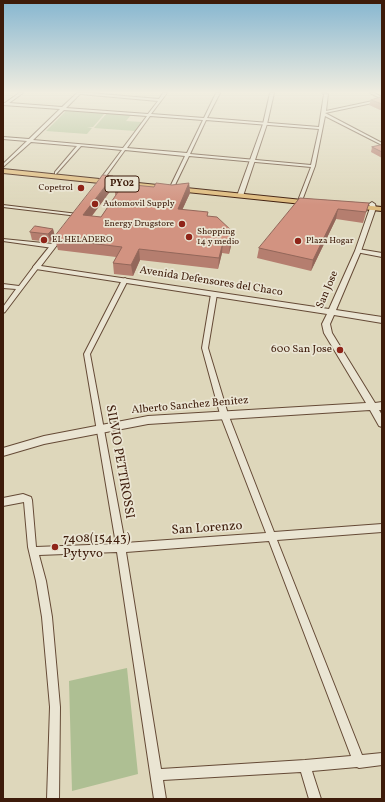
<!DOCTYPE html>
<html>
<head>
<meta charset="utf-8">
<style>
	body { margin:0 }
	#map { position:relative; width:385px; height:802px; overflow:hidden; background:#ded7bb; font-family:Vollkorn,serif }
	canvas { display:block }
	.frame { position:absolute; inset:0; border:4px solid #3d1b0a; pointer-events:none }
</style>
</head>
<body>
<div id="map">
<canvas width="385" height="802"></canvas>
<div class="frame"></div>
</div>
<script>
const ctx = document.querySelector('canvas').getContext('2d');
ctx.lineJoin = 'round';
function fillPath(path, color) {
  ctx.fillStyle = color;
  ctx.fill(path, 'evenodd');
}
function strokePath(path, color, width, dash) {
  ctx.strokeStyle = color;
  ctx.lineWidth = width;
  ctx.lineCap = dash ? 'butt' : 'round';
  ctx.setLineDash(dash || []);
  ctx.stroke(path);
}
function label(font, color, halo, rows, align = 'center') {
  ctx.font = font + ' Vollkorn,serif';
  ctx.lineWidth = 3.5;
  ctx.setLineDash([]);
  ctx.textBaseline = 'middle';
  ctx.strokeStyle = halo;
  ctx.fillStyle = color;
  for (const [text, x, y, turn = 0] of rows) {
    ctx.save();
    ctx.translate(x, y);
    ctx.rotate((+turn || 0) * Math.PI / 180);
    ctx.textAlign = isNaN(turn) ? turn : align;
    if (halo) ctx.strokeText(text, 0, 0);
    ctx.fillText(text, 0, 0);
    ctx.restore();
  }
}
fillPath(new Path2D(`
	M67 110 105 113 93 127H87L92 128 87 134 46 131Z
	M107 113 131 115 126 121 142 122 135 131 94 128Z
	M127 668 138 774 72 791 69 681Z`), '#aebf93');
const minor = new Path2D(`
	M19 93H23L9 103 62 107 77 93H90L159 99 163 93H167L151 114 204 118 216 93H220L207 118 319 127 324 94 322 93 328 94 326 111 382 99V101L325 113 382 143V145L325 116 315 166 303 198 301 199 299 198 311 167 189 156 175 185 173 186 171 185 185 156 125 150 104 179H103L101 178 122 150 81 146 56 174H55V172L77 146 31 142 3 167V164L27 141 3 139V137L29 139 60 109 3 105V103H5ZM80 94 158 101 148 114 66 108ZM64 110 147 116 123 148 33 140ZM150 116 203 120 187 153 127 148ZM206 120 319 129 311 165 190 154Z
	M370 93H374L382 97V99Z
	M3 205 78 214 80 215 78 216 3 207Z
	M3 239 53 244 56 246 53 248 3 241Z
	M358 249 382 253V257L356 252V250Z
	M36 265 39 267 5 312 3 313V307L16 289 3 288V284L19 286 34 266Z
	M125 278 128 280 90 354 125 543 266 533 220 414 202 348 211 294 214 292 217 294 208 348 228 414 274 532 382 524V532L277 540 362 755 382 753V765L359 768 357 767 312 771 321 799H309L301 772 163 780 166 799H154L117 552 39 555 46 581 52 617 60 707 59 799H47L50 707 42 617 36 581 28 547 24 502 3 506V498L23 494 31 497 32 500 36 547 116 544 84 354 122 280ZM269 541 351 756 305 760 161 769 126 552Z`);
const tertiary = new Path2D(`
	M270 93H274L267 124 243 196 238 197 237 196 263 124Z
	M372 202 375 204 376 208 361 251 336 310 382 317V323L334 315 330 324 332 333 375 403 382 402V410H379L382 415V427L379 426 370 410 148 424 44 444 3 456V448L44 436 148 416 366 403 324 333 322 324 327 314 36 269 33 267 62 231 64 230 67 232 41 266 329 309 355 251 370 208 369 204Z`);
const trunk = new Path2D(`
	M3 169 312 201 316 203 312 205 3 173Z
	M349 204 382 207V211L352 208 348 206Z`);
strokePath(minor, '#654a36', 2);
strokePath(tertiary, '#654a36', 2);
strokePath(trunk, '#3d1b0a', 2);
fillPath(minor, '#eae5d3');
fillPath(tertiary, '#eae5d3');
fillPath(trunk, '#dfbc7e');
fillPath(new Path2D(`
	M382 97V109L380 110 369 105 371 100Z
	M382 145V158L371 152 372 147Z
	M137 180 138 186 154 187 189 183 190 193 182 210 208 216 232 242 229 254 222 253 218 269 140 260 133 276 114 274 113 263 116 257 58 250 55 239 56 238V235L114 186 92 216 101 217 115 196V192Z
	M300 198 369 203 363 223 336 219 311 271 257 258 259 248Z
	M53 229 55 237 51 242 32 240 30 232Z`), '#b57e6f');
fillPath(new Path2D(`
	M382 104V109L380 110Z
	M113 176 114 186 85 225 83 215Z
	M137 180 138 190 134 185Z
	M189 183 190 193 178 219V209Z
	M338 209 336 219 311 271 313 260Z
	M53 229 55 237 51 242 48 234Z
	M233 232 232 242 229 254 230 243Z
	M223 242 222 253 218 269 219 258Z
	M139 249 140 260 133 276 131 265Z`), '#93675a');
const building = new Path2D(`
	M382 97V104L371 100Z
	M382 145V152L372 147Z
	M103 175 113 176 83 215 101 217 118 192H115L123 178 137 180 134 185 154 187 156 183 172 185 189 183 178 209 208 212 207 216 217 217 233 232 230 243 223 242 219 258 139 249 131 265 113 263 122 247 55 239 58 235H56Z
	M300 198 369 203 366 212 338 209 313 260 259 248Z
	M35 226 53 229 48 234 30 232Z`);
fillPath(building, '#d29381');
strokePath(building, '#93675a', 1);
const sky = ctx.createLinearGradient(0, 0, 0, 205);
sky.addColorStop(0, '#86b6d0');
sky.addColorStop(0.45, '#f0ede0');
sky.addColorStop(1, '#f0ede000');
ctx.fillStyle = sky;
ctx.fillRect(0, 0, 385, 205);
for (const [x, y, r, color] of [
	[81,188,4,"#8f2418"],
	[95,204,4,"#8f2418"],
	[182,224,4,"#8f2418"],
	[189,237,4,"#8f2418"],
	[44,240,4,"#8f2418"],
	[298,241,4,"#8f2418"],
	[340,350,4,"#8f2418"],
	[55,547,4,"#8f2418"]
]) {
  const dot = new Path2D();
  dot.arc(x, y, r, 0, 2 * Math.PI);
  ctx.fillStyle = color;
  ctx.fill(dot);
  strokePath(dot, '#eae5d3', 1.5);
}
label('9px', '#3d1b0a', '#eae5d3', [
	["Copetrol",73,188,"right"],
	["Automovil Supply",103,204],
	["Energy Drugstore",174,224,"right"],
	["Shopping",197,232],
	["14 y medio",197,242],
	["EL HELADERO",52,240],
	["Plaza Hogar",306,241]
], 'left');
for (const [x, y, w] of [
	[122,184,34]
]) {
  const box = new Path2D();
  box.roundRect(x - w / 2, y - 8, w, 16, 3);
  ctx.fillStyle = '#eae5d3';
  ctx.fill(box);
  strokePath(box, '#3d1b0a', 1);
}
label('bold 10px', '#3d1b0a', null, [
	["PY02",122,184]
]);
label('11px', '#3d1b0a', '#eae5d3', [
	["Avenida Defensores del Chaco",211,282,9],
	["San Jose",328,290,-67],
	["Alberto Sanchez Benitez",190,406,-5]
]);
label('11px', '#3d1b0a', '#eae5d3', [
	["600 San Jose",332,350]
], 'right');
label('13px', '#3d1b0a', '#eae5d3', [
	["SILVIO PETTIROSSI",119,462,80],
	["San Lorenzo",207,529,-4]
]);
label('13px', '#3d1b0a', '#eae5d3', [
	["7408(15443)",63,540],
	["Pytyvo",63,555]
], 'left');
</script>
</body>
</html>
